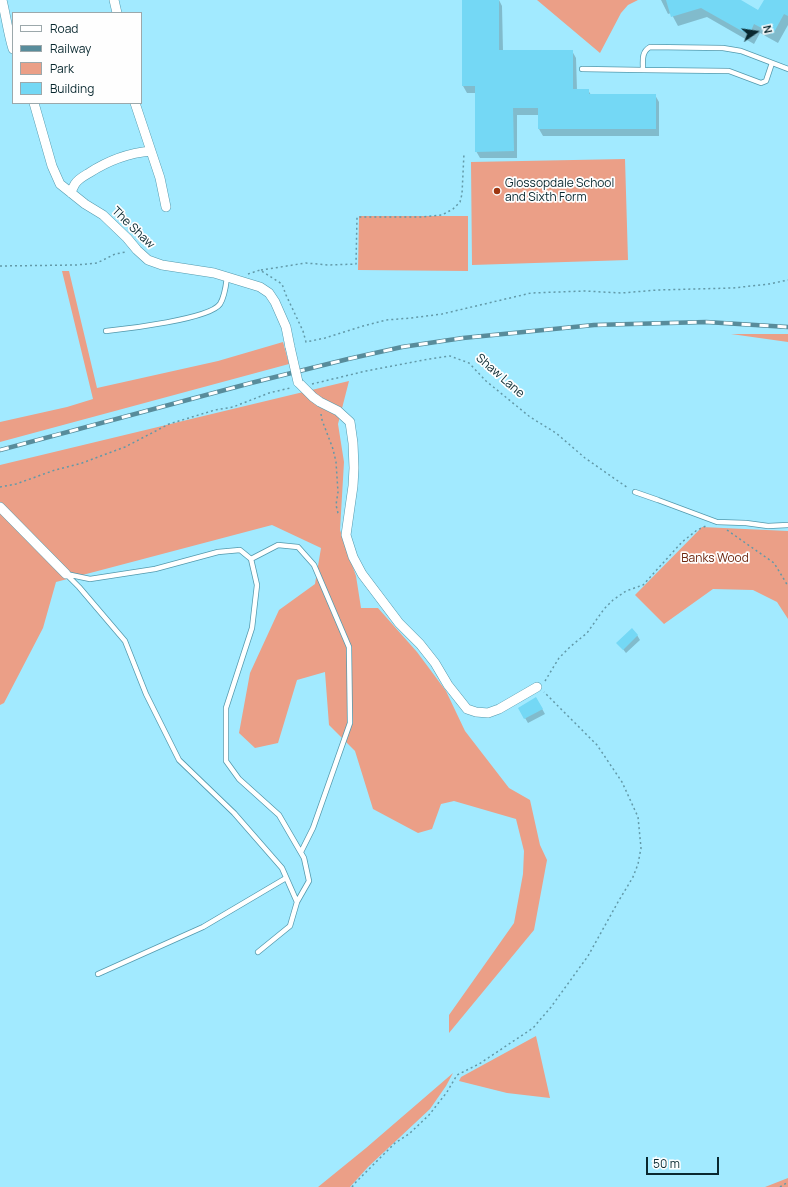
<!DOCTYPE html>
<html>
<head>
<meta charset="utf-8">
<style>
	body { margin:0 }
	#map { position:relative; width:788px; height:1187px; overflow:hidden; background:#a2eaff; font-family:Manrope,sans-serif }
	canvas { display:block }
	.legend { position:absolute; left:12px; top:12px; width:130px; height:92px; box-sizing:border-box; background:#fefefe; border:1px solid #9ca8ab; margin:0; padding:5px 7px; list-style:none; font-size:12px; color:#09282f }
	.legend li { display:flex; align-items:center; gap:8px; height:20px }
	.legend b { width:20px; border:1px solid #9ca8ab }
	.north { position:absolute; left:736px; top:12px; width:40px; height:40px; -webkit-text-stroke:3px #fefefe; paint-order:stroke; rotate:77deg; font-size:11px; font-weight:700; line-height:16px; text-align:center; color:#09282f }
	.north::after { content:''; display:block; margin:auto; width:14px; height:18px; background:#09282f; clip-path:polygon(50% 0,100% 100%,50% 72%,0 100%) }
	.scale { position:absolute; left:646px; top:1157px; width:73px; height:18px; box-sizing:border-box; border:2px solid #09282f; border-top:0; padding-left:5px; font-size:12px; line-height:14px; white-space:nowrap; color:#09282f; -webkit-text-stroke:3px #fefefe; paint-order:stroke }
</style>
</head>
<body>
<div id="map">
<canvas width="788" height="1187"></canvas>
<ul class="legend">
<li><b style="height:5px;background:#fff"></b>Road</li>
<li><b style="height:5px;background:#588c9b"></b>Railway</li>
<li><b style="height:11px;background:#eb9f87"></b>Park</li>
<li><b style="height:11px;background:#74d8f5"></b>Building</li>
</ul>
<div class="north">N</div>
<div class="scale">50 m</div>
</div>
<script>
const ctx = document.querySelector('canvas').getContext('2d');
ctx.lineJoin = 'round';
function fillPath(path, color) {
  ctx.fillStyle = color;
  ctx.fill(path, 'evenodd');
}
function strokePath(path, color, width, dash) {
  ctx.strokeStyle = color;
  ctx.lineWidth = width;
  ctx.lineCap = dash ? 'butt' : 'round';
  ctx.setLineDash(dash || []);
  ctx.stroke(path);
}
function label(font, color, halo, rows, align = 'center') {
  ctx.font = font + ' Manrope,sans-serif';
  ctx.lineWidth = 3.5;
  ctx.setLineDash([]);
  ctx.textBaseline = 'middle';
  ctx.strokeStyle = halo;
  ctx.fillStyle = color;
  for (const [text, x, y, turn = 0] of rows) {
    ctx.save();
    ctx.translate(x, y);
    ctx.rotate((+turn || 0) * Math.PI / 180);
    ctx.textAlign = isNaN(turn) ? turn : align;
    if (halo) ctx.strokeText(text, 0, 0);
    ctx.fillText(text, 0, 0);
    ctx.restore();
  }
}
fillPath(new Path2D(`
	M537 0H638L628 5 621 13 600 53Z
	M625 159 628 260 472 265 471 162Z
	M359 216H468V271L358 270Z
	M62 271H69L97 388 218 361 283 342 289 364 0 442V422L67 407 93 399Z
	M731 334H788V342Z
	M349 381 338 424 344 462 340 530 356 576 361 608H378L417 652 446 691 465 731 509 788 530 800 540 845 547 860 534 930 449 1033V1015L514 923 523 874 524 851 516 819 454 801 441 804 432 829 418 833 373 809 355 751 329 725 325 672 297 680 278 743 255 748 239 733 250 673 279 610 315 584 321 548 272 525 56 582 43 628 4 703 0 705V465Z
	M702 527 788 531V619L777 602 753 590 713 589 664 624 635 595Z
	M536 1036 550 1098 507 1093 459 1081 461 1077Z
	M453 1073 446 1086 430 1109 368 1167 350 1187H318L366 1148Z
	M788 1178V1187H765Z`), '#eb9f87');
fillPath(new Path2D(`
	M463 0H499L502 6 503 51H572L576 58 577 90H588L591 95H655L659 102V136H543L539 129V115H517V158H480L476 151V93H467L463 86Z
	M661 0H739L759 11 765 0H788V25L778 43 760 33 754 44 707 17 678 26 671 13 668 14Z
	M637 635 640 640 626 653 618 643Z
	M536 698 545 714 528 723 519 708Z`), '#0003');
fillPath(new Path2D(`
	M462 0H499V50H573V89H589V94H656V129H538V108H513L514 151 475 152V86H462Z
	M666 0H741L758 10 764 0H788V16L784 14 773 34 754 24 749 35 701 8 671 17Z
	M632 628 638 635 623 650 616 643Z
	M536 697 543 709 524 719 518 708Z`), '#74d8f5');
const lane = new Path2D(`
	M582 69 643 70C643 61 641 52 650 47L723 48 741 51 788 69
	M643 70 729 71 761 83 766 81 772 63
	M106 331C126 329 210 319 220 304 225 296 226 285 227 277
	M635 492 658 500 717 522 746 523 768 526 788 525
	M251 559 278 545 298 547 314 565 349 647 350 723 313 828 301 852
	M66 574 90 579 155 569 218 552 240 550 251 559 257 585 252 628 226 708V761L239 779 279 815 304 858 309 881 297 902
	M66 574 79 587 125 641 146 694 179 760 234 813 282 868 297 902 290 926 258 952
	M98 974 203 927 286 878`);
const street = new Path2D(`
	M2 0C6 16 8 33 13 49
	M114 0 117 13
	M34 103 52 166 60 184 85 204 103 215 127 238 137 250 148 260 162 265 214 273 260 287 269 293 275 302 286 327 290 347
	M135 103 160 178 166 207
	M71 193C72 190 73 187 75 184 78 179 84 176 89 173 109 160 128 153 151 151
	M298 382 313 397 320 402 338 411 350 422 353 443 354 468 353 486 346 535 353 557 362 574 399 623 420 644 435 663 448 685 467 709 476 712 488 713 499 709 537 687
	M0 507 1 508 66 574`);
strokePath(lane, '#5399ad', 6);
strokePath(street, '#5399ad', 10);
strokePath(new Path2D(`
	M0 266 76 265 97 263 115 254 126 252
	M261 270 306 263 328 265 356 264 357 217H422L442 215 453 209 460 202 462 194 464 153
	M248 274 260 270 282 284 286 295 303 331 306 342 325 338 363 326 386 320 411 318 442 314 531 293 584 291 621 293 657 290 733 288 769 284 788 280
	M312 384 366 371 429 359 450 356 469 363 486 381 530 417 556 433 585 458 628 488
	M321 414 322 420 333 449 336 462 338 492 336 505 338 513 339 514
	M0 487 16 484 55 470 82 463 125 447 169 424 215 410 233 407 269 393 290 388
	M727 530 774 563 788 586
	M545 681 559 658 571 646 587 633 604 609 613 600 626 591 643 585 682 542 697 530 706 526
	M352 1187 356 1182 395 1143 409 1134 429 1115 447 1092 457 1075 479 1064 533 1028 551 1007 588 956 618 902 633 877 638 864 641 848 638 817 622 782 597 745 544 692
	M780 1187 788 1182`), '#6299a8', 1.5, [2, 3]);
strokePath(lane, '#fff', 4.5);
strokePath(street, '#fff', 9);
const rail = new Path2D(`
	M0 450 251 383 348 359 402 347 463 338 594 325 706 322 788 327`);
strokePath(rail, '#588c9b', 4.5);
strokePath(rail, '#fefefe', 3, [9]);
const streetBridge = new Path2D(`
	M290 347 298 382`);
strokePath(streetBridge, '#5399ad', 10, []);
strokePath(streetBridge, '#fff', 9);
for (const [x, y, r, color] of [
	[497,191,4,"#9d3611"]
]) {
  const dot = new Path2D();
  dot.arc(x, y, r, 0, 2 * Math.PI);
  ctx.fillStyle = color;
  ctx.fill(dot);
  strokePath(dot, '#fefefe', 1.5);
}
label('12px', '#09282f', '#fefefe', [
	["Glossopdale School",505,184],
	["and Sixth Form",505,198]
], 'left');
label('12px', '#09282f', '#fefefe', [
	["The Shaw",133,228,44],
	["Shaw Lane",500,376,41]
]);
label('12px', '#6d2710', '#fefefe', [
	["Banks Wood",715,559]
]);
</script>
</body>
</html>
